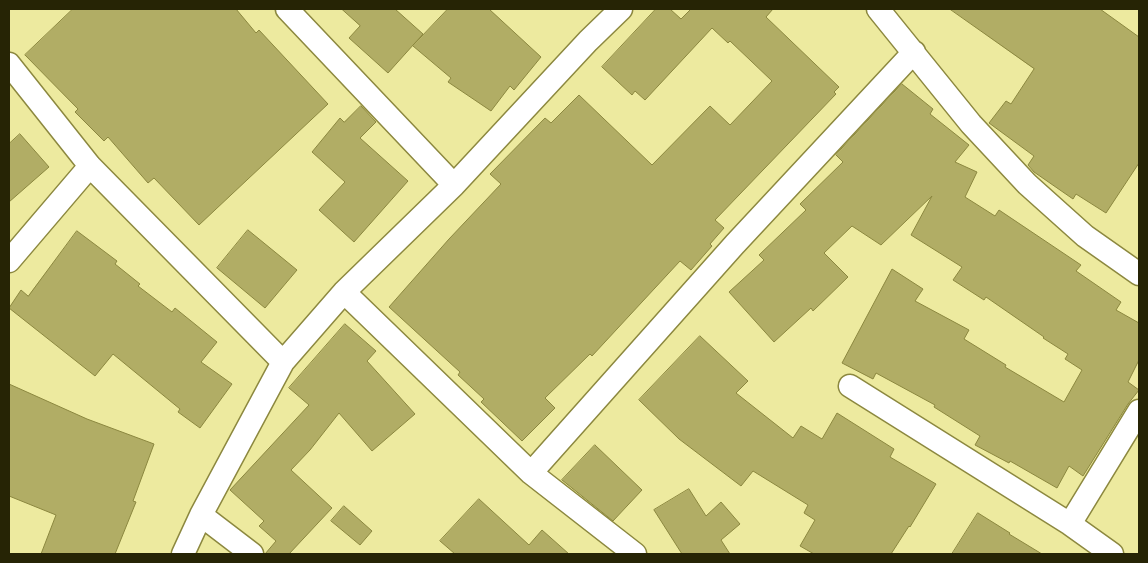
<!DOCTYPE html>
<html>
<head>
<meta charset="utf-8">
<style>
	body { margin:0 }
	#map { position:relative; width:1148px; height:563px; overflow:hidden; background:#edea9f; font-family:"Asap Condensed",sans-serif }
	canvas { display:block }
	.frame { position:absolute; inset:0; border:10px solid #262405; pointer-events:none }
</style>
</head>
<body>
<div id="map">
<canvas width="1148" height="563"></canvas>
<div class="frame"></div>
</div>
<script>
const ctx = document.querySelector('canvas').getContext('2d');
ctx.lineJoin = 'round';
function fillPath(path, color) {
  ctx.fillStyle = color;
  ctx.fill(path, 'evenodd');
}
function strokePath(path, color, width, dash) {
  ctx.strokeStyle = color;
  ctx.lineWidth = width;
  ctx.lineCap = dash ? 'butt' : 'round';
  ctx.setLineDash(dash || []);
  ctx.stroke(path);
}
const building = new Path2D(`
	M73 9H236L256 33 259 30 328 104 199 225 154 178 148 183 108 137 104 141 75 112 78 109 25 55Z
	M342 9H395L423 34 388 73 349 38 360 26Z
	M448 9H489L541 57 514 90 510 86 491 111 448 82 451 78 413 46Z
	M656 9H670L681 19 691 9H773L766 17 839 87 834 92 836 94 715 220 724 228 710 244 712 246 691 270 680 261 592 356 590 354 545 398 555 408 522 441 481 402 484 399 458 375 460 372 389 307 449 239 501 184 490 174 545 118 551 123 579 95 652 165 710 106 730 125 772 81 730 41 728 43 712 28 645 100 635 91 632 95 602 67Z
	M950 9H1100L1139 37V163L1106 213 1076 194 1073 199 1034 172 1028 165 1034 156 989 123 1006 101 1011 104 1034 69Z
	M902 84 933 109 930 114 969 145 955 162 977 172 965 197 995 216 999 210 1081 265 1076 271 1121 302 1116 310 1139 323V360L1128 382 1139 390 1128 404 1083 476 1069 466 1057 488 1010 461 1009 463 975 445 980 436 934 407 935 405 876 373 873 379 842 363 892 269 923 289 915 301 969 330 964 339 1006 365 1005 367 1064 402 1082 370 1065 359 1068 354 1043 338 1044 337 986 297 984 300 953 280 962 267 911 235 932 196 881 245 852 226 824 253 848 277 813 311 811 308 774 342 729 292 764 260 759 255 806 210 800 204 843 162 836 155Z
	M361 106 376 122 360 138 408 181 354 242 319 210 345 182 312 152 340 118 344 122Z
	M20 134 49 167 9 202V144Z
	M248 230 297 270 265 308 217 268Z
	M77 231 117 261 115 264 140 284 138 286 172 312 175 308 217 342 201 362 232 384 200 428 178 412 180 409 113 354 95 376 9 308 21 290 28 296Z
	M345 324 376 351 367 361 415 414 372 451 339 413 310 450 291 470 332 508 289 554H265L276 541 259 526 264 521 230 490 309 405 289 388Z
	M700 336 748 381 736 393 793 438 801 426 822 439 837 413 894 449 890 457 936 484 910 527 909 526 891 554H814L800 546 815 520 804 513 808 505 753 471 741 486 679 439 639 400Z
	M9 384 87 419 154 444 133 501 136 502 115 554H41L56 515 9 496Z
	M595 445 642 490 613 521 562 480Z
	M689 489 706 516 721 502 740 524 721 540 730 554H682L654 510Z
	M479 499 529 545 542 530 569 554H455L440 541Z
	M344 506 372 531 360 545 331 521Z
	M978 513 1010 533 1009 534 1042 554H952Z`);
fillPath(building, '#b1ad65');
strokePath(building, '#8b873f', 1);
const minor = new Path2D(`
	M287 9 454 185
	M878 9 971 124 1027 184 1085 236 1139 274
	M9 64 90 166 283 362
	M9 261 90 166
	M344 292 531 473 635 554
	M850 386 1070 524 1112 554
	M531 473 735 244 914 52
	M201 515 252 554
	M1070 524 1139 411
	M183 554 201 515 283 362 344 292 454 185 588 41 621 9`);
strokePath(minor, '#8c883f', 25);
strokePath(minor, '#fff', 22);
</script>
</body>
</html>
